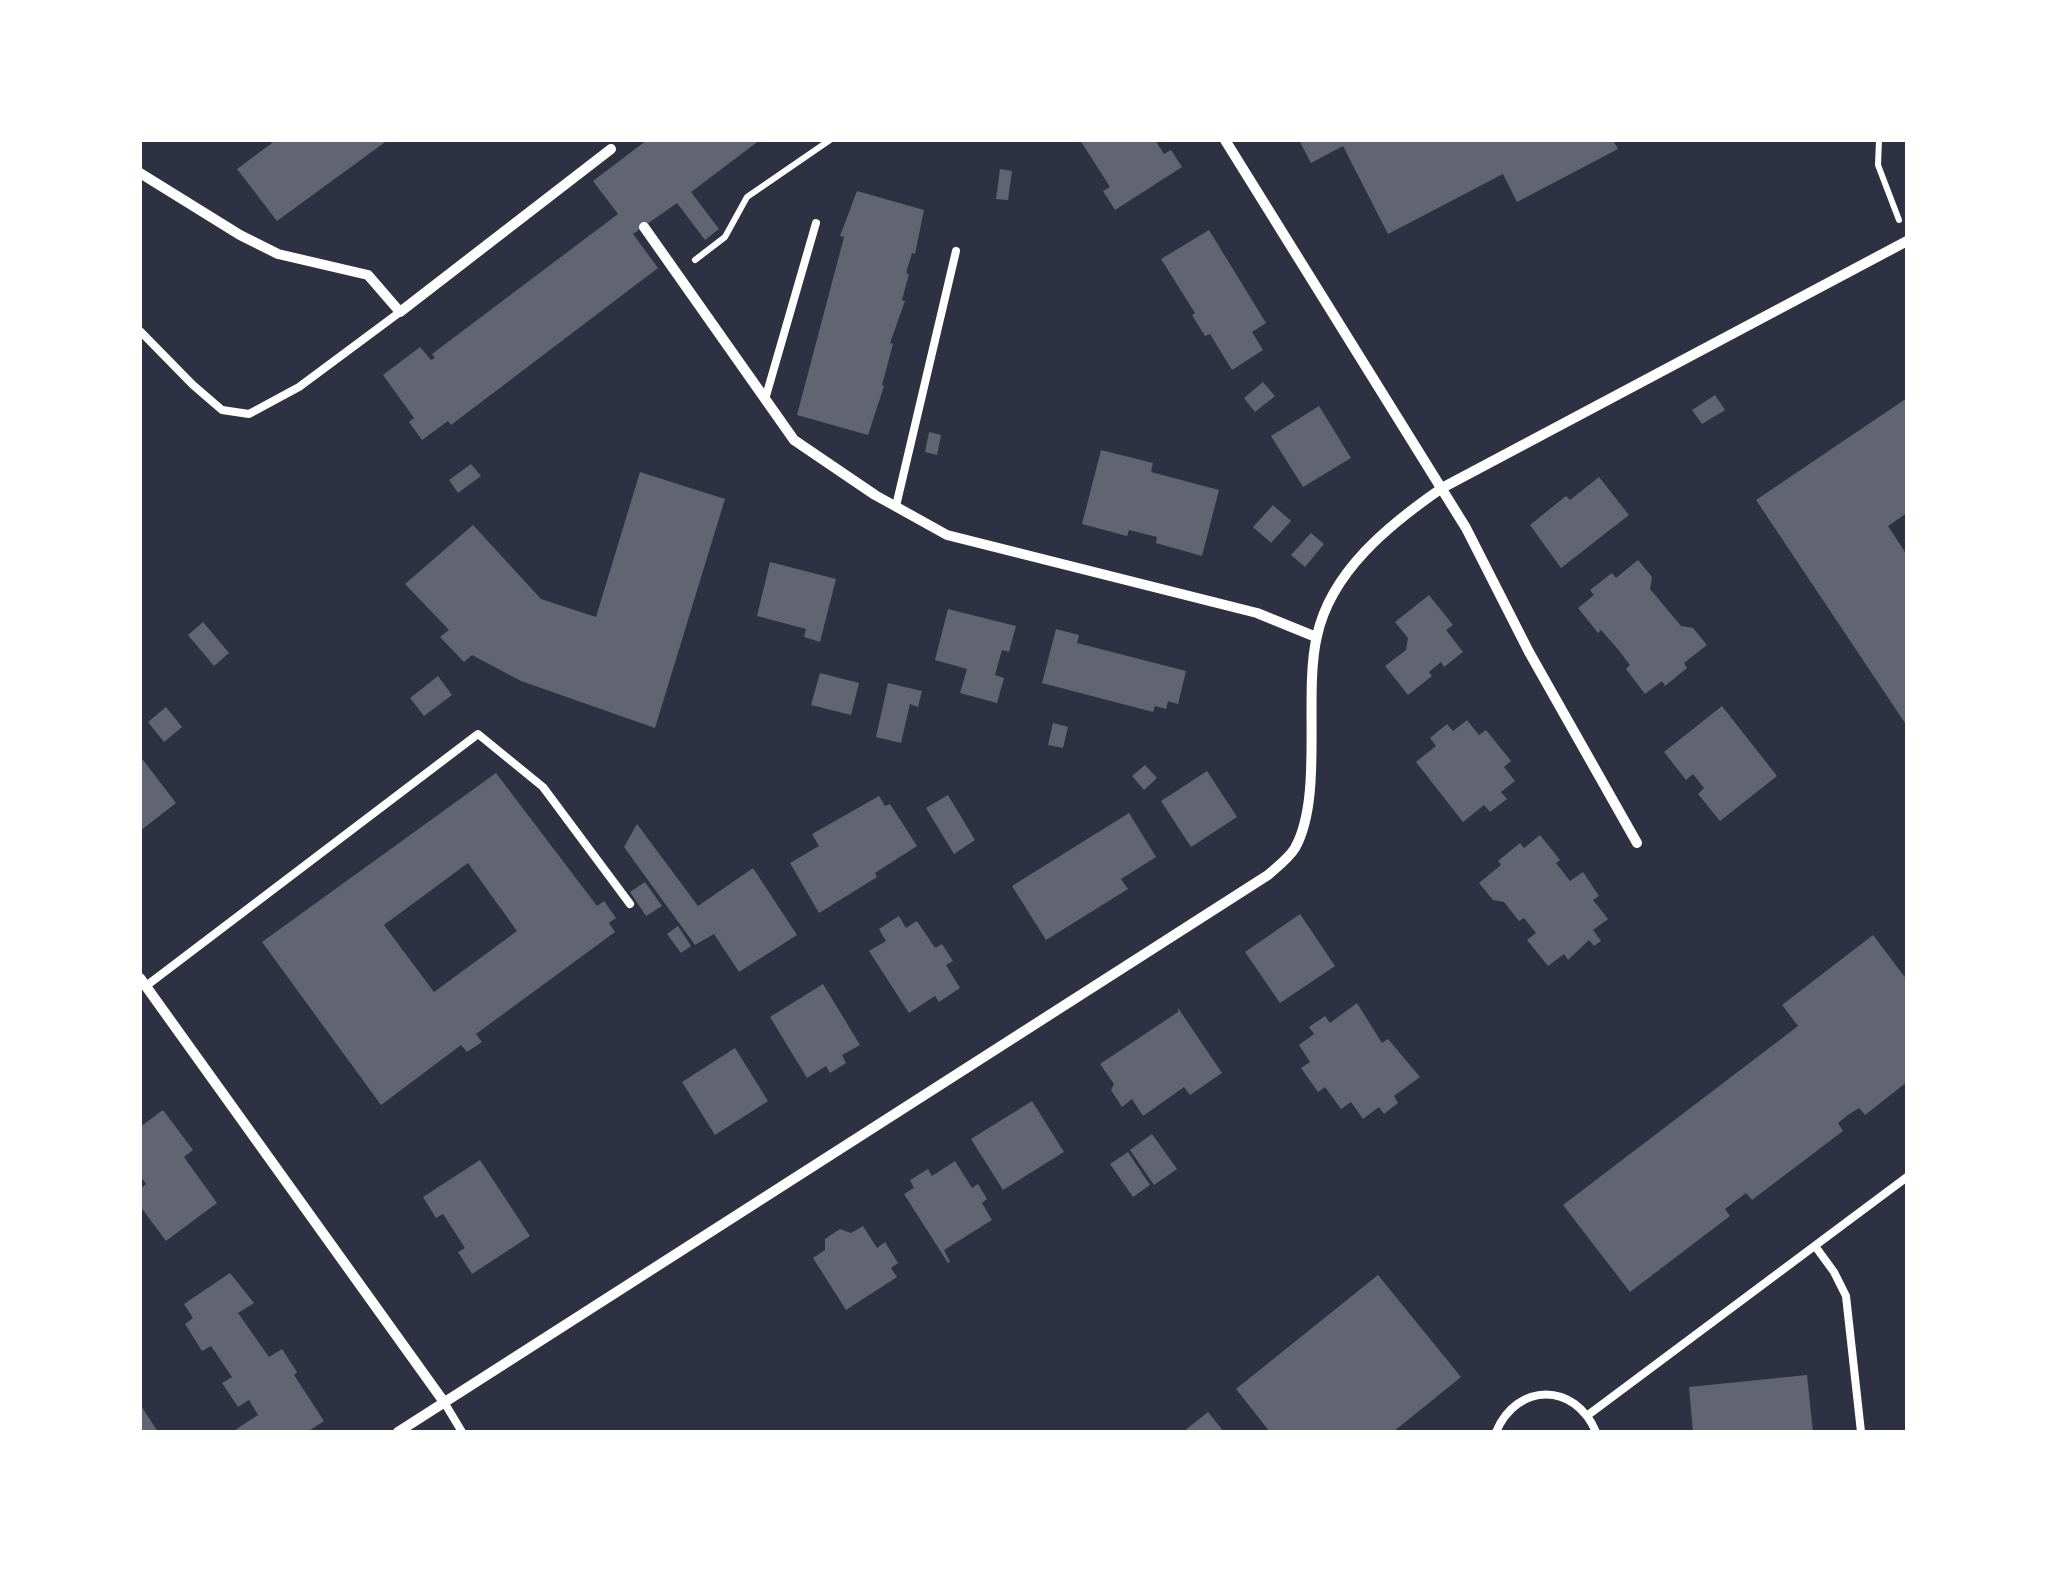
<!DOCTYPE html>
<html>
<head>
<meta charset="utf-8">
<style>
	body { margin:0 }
	#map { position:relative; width:2047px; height:1572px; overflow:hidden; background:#2d3142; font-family:Quicksand,sans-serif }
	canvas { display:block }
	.frame { position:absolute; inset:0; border:142px solid #fff; pointer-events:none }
</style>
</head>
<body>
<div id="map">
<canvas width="2047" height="1572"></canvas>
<div class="frame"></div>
</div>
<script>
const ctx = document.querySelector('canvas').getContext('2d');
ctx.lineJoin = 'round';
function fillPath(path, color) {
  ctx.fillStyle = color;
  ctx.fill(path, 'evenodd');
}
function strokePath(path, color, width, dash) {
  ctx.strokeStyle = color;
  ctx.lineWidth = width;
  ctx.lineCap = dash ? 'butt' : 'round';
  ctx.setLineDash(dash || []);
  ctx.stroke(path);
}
fillPath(new Path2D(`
	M276 140H388L277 221 237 169Z
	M647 140H760L691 192 719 229 705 240 677 203 633 234 658 268 451 425 448 421 422 440 409 422 414 418 383 375 420 347 431 360 435 358 432 354 618 214 593 181Z
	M1080 140H1155L1164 154 1171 150 1182 167 1115 210 1103 191 1110 187Z
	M1299 140H1613L1618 149 1517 202 1503 174 1388 234 1343 146 1311 163Z
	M1000 169 1012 171 1008 200 996 199Z
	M857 191 924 210 915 254 912 253 906 273 909 274 902 300 905 301 890 343 893 344 882 385 884 386 868 435 797 415 844 237 840 236Z
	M1209 230 1266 323 1252 332 1263 350 1232 370 1210 334 1205 336 1192 315 1195 313 1161 259Z
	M1263 382 1275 396 1255 412 1244 398Z
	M1715 395 1725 410 1702 424 1692 410Z
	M1907 398V513L1888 526 1907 555V726L1756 500Z
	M1319 406 1351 458 1303 487 1271 436Z
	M929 432 941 435 937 455 925 452Z
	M1101 450 1153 463 1151 472 1219 490 1202 556 1156 543 1157 537 1129 530 1127 536 1082 524Z
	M471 464 481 476 458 493 449 480Z
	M640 472 725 499 655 728 521 681 472 655 464 662 440 637 449 630 405 584 473 525 541 599 596 617Z
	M1599 477 1629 515 1561 568 1530 525 1566 496 1570 500Z
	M1273 505 1291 521 1271 543 1253 527Z
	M1311 533 1324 544 1305 567 1291 555Z
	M1638 560 1652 577 1650 589 1666 608 1681 626 1693 628 1707 645 1684 663 1687 668 1665 686 1662 681 1645 694 1626 669 1630 665 1617 648 1601 630 1598 633 1578 608 1594 595 1590 590 1612 573 1616 578Z
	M770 562 836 579 820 642 804 637 806 629 757 616Z
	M1429 595 1453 625 1446 630 1463 652 1444 667 1441 662 1429 672 1432 676 1408 695 1385 666 1406 650 1408 638 1395 622Z
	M948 609 1016 626 1009 652 1002 650 995 675 1004 678 997 703 960 693 967 669 935 660Z
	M203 622 229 653 214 666 188 635Z
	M1056 629 1079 635 1077 643 1186 671 1178 704 1168 701 1166 709 1155 706 1153 712 1042 683Z
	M820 673 859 683 851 715 811 705Z
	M438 676 452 695 424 716 410 698Z
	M888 683 922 691 918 707 910 704 901 743 876 737Z
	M1722 706 1777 776 1720 821 1698 794 1704 788 1693 774 1686 780 1664 752Z
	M166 707 182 727 164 742 148 722Z
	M1467 720 1479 735 1486 730 1511 761 1504 767 1515 781 1501 792 1507 799 1490 812 1484 805 1463 822 1416 762 1436 746 1430 738 1447 724 1453 731Z
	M1053 723 1068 727 1063 748 1048 745Z
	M140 756 176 803 140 831Z
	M1145 765 1157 778 1144 790 1132 776Z
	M1207 771 1237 817 1191 847 1161 801Z
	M496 773 597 906 604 901 616 918 609 923 615 932 476 1034 482 1042 467 1052 461 1045 381 1105 262 942ZM468 863 517 931 434 992 384 925Z
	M948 795 975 840 954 854 926 808Z
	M879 796 885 806 890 804 917 846 875 873 877 877 819 913 790 863 819 846 812 834Z
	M1129 813 1156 857 1121 879 1128 889 1046 940 1012 886Z
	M637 824 698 906 753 868 797 935 739 972 714 934 695 945 624 847Z
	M1540 835 1560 860 1556 863 1570 881 1583 872 1599 896 1593 900 1608 919 1593 930 1601 941 1594 946 1589 940 1568 960 1564 954 1548 966 1527 940 1536 933 1524 918 1519 921 1504 902 1493 900 1479 883 1501 865 1498 861 1520 843 1524 848Z
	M645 882 662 906 646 916 630 892Z
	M1300 914 1335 966 1280 1003 1245 952Z
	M899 916 906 928 917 921 935 948 942 944 953 961 946 965 960 988 939 1002 935 996 909 1013 869 951 886 941 879 929Z
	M678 926 691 946 681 953 667 934Z
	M1873 935 1907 980V1082L1865 1115 1859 1108 1848 1115 1838 1123 1843 1131 1752 1200 1746 1193 1725 1209 1730 1216 1630 1292 1563 1205 1798 1026 1782 1005Z
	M823 984 860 1045 842 1055 846 1063 830 1073 826 1066 807 1078 770 1017Z
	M1357 1003 1382 1043 1388 1039 1420 1077 1394 1096 1398 1103 1384 1114 1379 1107 1363 1119 1351 1102 1341 1109 1325 1087 1318 1092 1301 1068 1310 1062 1299 1045 1314 1034 1309 1027 1325 1016 1330 1023Z
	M1178 1008 1222 1073 1190 1095 1184 1087 1143 1116 1132 1099 1122 1107 1111 1090 1114 1084 1100 1064 1178 1012Z
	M735 1048 768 1101 715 1135 682 1082Z
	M1032 1101 1064 1152 1003 1190 971 1139Z
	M163 1110 193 1150 184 1157 217 1203 166 1241 140 1206V1189L146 1184 140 1176V1127Z
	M1152 1134 1177 1169 1154 1185 1130 1150Z
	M1128 1152 1150 1185 1133 1197 1110 1164Z
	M480 1160 530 1236 472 1274 458 1252 465 1248 443 1214 436 1218 423 1197Z
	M955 1161 972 1188 978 1184 987 1199 982 1203 992 1220 944 1250 950 1262 948 1263 904 1194 914 1188 910 1180 928 1169 932 1176Z
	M863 1226 877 1248 885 1242 898 1263 891 1268 897 1277 846 1310 813 1258 825 1250V1239L840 1229 851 1233Z
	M230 1273 254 1303 238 1313 269 1357 282 1349 297 1372 294 1375 324 1421 307 1432H232L258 1415 249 1400 238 1407 222 1383 232 1377 211 1346 202 1351 185 1324 193 1318 184 1304Z
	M1378 1275 1461 1377 1393 1432H1270L1236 1389Z
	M1807 1375 1813 1432H1693L1689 1387Z
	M140 1404 158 1432H140Z
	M1208 1412 1224 1432H1183Z`), '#626471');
strokePath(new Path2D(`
	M1879 140 1878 165 1899 220
	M695 260 725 237 747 197 830 140`), '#fff', 6);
strokePath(new Path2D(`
	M140 331 193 385 222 410 249 414 299 387 400 312
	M766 396 816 223
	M896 506 956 251
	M146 986 478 734 543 787 630 904
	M1815 1246 1834 1272 1846 1296 1861 1432
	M444 1402 462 1432
	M1588 1415 1907 1177
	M1496 1432C1517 1382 1575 1382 1596 1432`), '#fff', 8);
strokePath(new Path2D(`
	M1225 140 1466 528 1529 652 1637 843
	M140 173 240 235 278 254 368 275 400 312 611 149
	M644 227 794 440 875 495 947 535 1257 613 1316 637
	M140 978 444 1402
	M398 1432 1268 875C1277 867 1289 858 1295 848 1324 796 1303 695 1317 636 1331 571 1390 524 1442 488L1907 241`), '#fff', 10);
</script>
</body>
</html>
